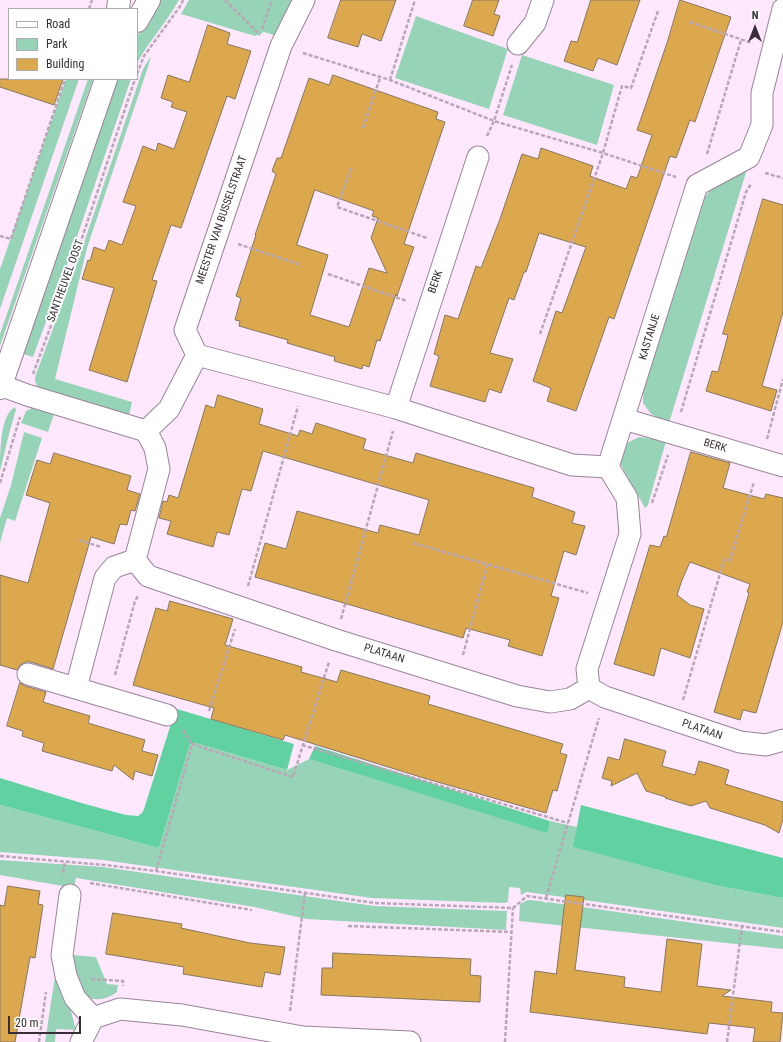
<!DOCTYPE html>
<html>
<head>
<meta charset="utf-8">
<style>
	body { margin:0 }
	#map { position:relative; width:783px; height:1042px; overflow:hidden; background:#ffe8fe; font-family:"Roboto Condensed",sans-serif }
	canvas { display:block }
	.legend { position:absolute; left:8px; top:8px; width:130px; height:72px; box-sizing:border-box; background:#fff; border:1px solid #afabaf; margin:0; padding:5px 7px; list-style:none; font-size:12px; color:#372e37 }
	.legend li { display:flex; align-items:center; gap:8px; height:20px }
	.legend b { width:20px; border:1px solid #afabaf }
	.north { position:absolute; left:735px; top:8px; width:40px; height:40px; -webkit-text-stroke:3px #fff; paint-order:stroke; rotate:0deg; font-size:11px; font-weight:700; line-height:16px; text-align:center; color:#372e37 }
	.north::after { content:''; display:block; margin:auto; width:14px; height:18px; background:#372e37; clip-path:polygon(50% 0,100% 100%,50% 72%,0 100%) }
	.scale { position:absolute; left:8px; top:1016px; width:73px; height:18px; box-sizing:border-box; border:2px solid #372e37; border-top:0; padding-left:5px; font-size:12px; line-height:14px; white-space:nowrap; color:#372e37; -webkit-text-stroke:3px #fff; paint-order:stroke }
</style>
</head>
<body>
<div id="map">
<canvas width="783" height="1042"></canvas>
<ul class="legend">
<li><b style="height:5px;background:#fff"></b>Road</li>
<li><b style="height:11px;background:#97d4b7"></b>Park</li>
<li><b style="height:11px;background:#dca84e"></b>Building</li>
</ul>
<div class="north">N</div>
<div class="scale">20 m</div>
</div>
<script>
const ctx = document.querySelector('canvas').getContext('2d');
ctx.lineJoin = 'round';
function fillPath(path, color) {
  ctx.fillStyle = color;
  ctx.fill(path, 'evenodd');
}
function strokePath(path, color, width, dash) {
  ctx.strokeStyle = color;
  ctx.lineWidth = width;
  ctx.lineCap = dash ? 'butt' : 'round';
  ctx.setLineDash(dash || []);
  ctx.stroke(path);
}
function label(font, color, halo, rows, align = 'center') {
  ctx.font = font + ' "Roboto Condensed",sans-serif';
  ctx.lineWidth = 4;
  ctx.setLineDash([]);
  ctx.textBaseline = 'middle';
  ctx.strokeStyle = halo;
  ctx.fillStyle = color;
  for (const [text, x, y, turn = 0] of rows) {
    ctx.save();
    ctx.translate(x, y);
    ctx.rotate((+turn || 0) * Math.PI / 180);
    ctx.textAlign = isNaN(turn) ? turn : align;
    if (halo) ctx.strokeText(text, 0, 0);
    ctx.fillText(text, 0, 0);
    ctx.restore();
  }
}
fillPath(new Path2D(`
	M157 0H179C167 22 149 41 137 63V37Z
	M189 0H295L277 36 264 32 255 36 181 14Z
	M416 16 508 49 489 109 395 78Z
	M522 55 614 85 597 145 503 115Z
	M151 56 148 67 87 248 55 379 132 402 129 416 38 388 35 381V377L73 275 143 69Z
	M66 79H79L0 309V269Z
	M88 79H93L0 346V334Z
	M118 79H131L71 254 33 357 23 354Z
	M748 166 669 423 651 414 643 403V392L705 197 713 187Z
	M15 407 16 410 10 430 0 471C0 453 0 414 15 407Z
	M32 408 54 414 48 432 21 423 26 411Z
	M24 432 42 438 15 521 7 518 0 543V518L11 485Z
	M639 437 666 441 648 505 645 508 621 465 622 454 625 444Z
	M196 743 287 770 309 759 546 832 550 821 577 827 574 847 714 885 783 898V928L527 892 521 895 520 888 509 887 508 902 504 903 372 898 103 860 0 852V805L159 848 190 744Z
	M0 860 103 867 374 906 507 911 506 930 306 919 254 907 76 878 74 888 0 875Z
	M528 900 541 901 547 903 548 902 783 936V949L519 921 520 904Z
	M72 955 96 957 107 984 118 985 117 992C108 999 98 1001 87 998L76 981Z
	M55 976 71 1011 76 1030 56 1029 55 1042H45Z`), '#97d4b7');
fillPath(new Path2D(`
	M177 709 294 744 287 770 196 743 190 744 159 848 0 805V778L85 804 126 815 138 816 142 813 144 809 170 727Z
	M315 746 550 821 547 833 309 759Z
	M581 805 783 858V898L714 885 573 847Z`), '#62d1a2');
const building = new Path2D(`
	M341 0H396L381 41 362 34 358 47 328 38Z
	M473 0H499L494 14 500 16 493 36 464 26Z
	M591 0H640L617 65 598 58 593 71 564 61 571 41 577 42Z
	M680 0 731 17 695 122 690 120 676 158 670 156 614 319 609 317 576 411 547 401 551 388 533 381 556 311 562 313 586 247 539 233 526 272H524L514 300 509 298 490 353 513 359 501 393 489 389 485 402 430 386 439 356 434 354 445 315 458 319 476 266 481 268 500 219 522 154 538 159 541 148 593 166 590 176 626 189 631 176 637 178 652 135 637 130 667 43Z
	M208 25 230 33 227 44 251 51 235 99 227 96 181 228 171 225 152 280 157 281 127 382 89 370 114 288 82 279 88 260 90 261 94 247 105 251 109 240 122 245 136 206 123 202 143 146 156 151 158 143 174 149 187 112 171 107 173 102 161 98 168 75 189 82Z
	M333 75 438 112 436 119 445 122 404 244 414 247 407 267 397 296 396 294 380 341 377 340 369 367 363 365 362 369 334 361 335 357 287 343 288 340 239 326 240 321 235 320 241 298 236 296 256 235H255L276 174 272 171 277 158H281L309 78 329 85ZM315 190 374 211 372 216 378 218 371 238 387 273 369 268 349 327 310 315 328 255 297 245Z
	M0 79H63L54 105 0 87Z
	M763 199 783 205V312L762 386 777 390 771 411 706 391 712 371 718 372 728 335 723 334Z
	M218 395 263 409 259 424 298 436 300 430 312 434 316 423 366 439 363 449 413 463 416 453 534 488 532 497 575 512 572 523 585 526 576 555 564 551 551 596 559 598 542 656 508 646 510 640 466 628 463 638 255 577 265 543 286 549 297 511 378 533 380 525 419 535 429 500 263 451 251 491 242 489 229 535 217 532 213 547 167 534 171 521 159 518 163 501 167 502 169 495 178 498 206 405 214 408Z
	M691 452 730 463 723 488 764 499 766 494 783 498V622L756 713 743 710 740 720 714 712 749 593 747 592 750 584 690 562 682 580 677 595 690 605 704 609 690 658 661 648 654 676 614 664 650 545 660 547 664 536 666 537Z
	M54 453 131 476 127 490 140 494 135 511 131 510 127 525 120 524 114 544 91 537 53 669 31 662H26L20 665 17 670 0 665V575L28 583 50 503 26 495 37 460 50 464Z
	M170 601 233 619 225 645 302 667 301 672 337 682 341 670 430 696 428 704 563 744 560 753 567 755 557 791 553 790 546 813 427 779 285 735 283 740 211 719 214 708 133 685 156 608 167 611Z
	M20 683 25 686 46 692 43 702 90 716 88 723 145 740 142 751 158 755 152 776 135 771 133 780 114 765 112 771 42 751 44 743 22 736 23 731 7 726Z
	M625 739 666 751 662 766 695 775 699 761 710 764 729 770 725 784 783 802V819L779 833 765 825 710 808 706 801 691 806 665 798 666 797 646 791 637 773 611 786 612 781 602 778 608 757 619 760Z
	M8 886 40 891 38 904 43 905 35 958 30 957 15 1042H0V905L4 906Z
	M566 895 584 897 575 970 625 977 624 987 661 992 667 939 702 944 697 986 731 990 722 996 772 1002 771 1012 783 1013 780 1042H753L755 1028 709 1023 707 1034 530 1012 535 971 556 974Z
	M113 913 182 924 181 928 250 943 285 947 280 975 265 972 262 987 183 974 184 967 106 954Z
	M333 953 471 959 470 975 481 976 480 1002 321 995 322 968H332Z`);
fillPath(building, '#dca84e');
strokePath(building, '#867760', 1);
const street = new Path2D(`
	M518 44 535 23 543 0
	M197 355 396 408 572 465 608 467
	M0 385 27 395 146 431
	M396 408 478 157
	M624 419 783 466
	M135 560 159 469 155 448 146 431 169 409 197 355 185 330 281 46 304 0
	M28 674 167 715
	M76 688 105 578 114 567 135 560 148 576 336 640 517 696 550 702 570 699 589 688 605 697 740 742 766 745 783 740
	M589 688 587 669 630 534 627 498 608 467 697 185 749 157 762 125V93L783 9
	M70 895 62 955 66 976 75 998 93 1018
	M81 1042 93 1018 120 1009 182 1015 303 1037 410 1042`);
const secondary = new Path2D(`
	M118 9 119 0
	M137 21 149 0
	M0 388 106 79`);
strokePath(street, '#998498', 23);
strokePath(secondary, '#998498', 24);
strokePath(new Path2D(`
	M225 0 260 35
	M89 9 92 0
	M690 22 752 43
	M262 29 272 0
	M303 53 390 80 494 121 603 153 676 177
	M137 74 144 56 181 5 183 0
	M390 80 415 0
	M363 128 380 78
	M487 136 494 121 512 65
	M707 154 741 40
	M351 168 337 207 427 238
	M765 173 783 178
	M0 236 11 239 65 79
	M238 244 301 265
	M328 274 407 301
	M540 334 603 153 622 86 631 88 658 11
	M33 374 70 274 135 79
	M681 412 746 192 751 184
	M767 439 783 379
	M0 483 20 417
	M652 503 668 455
	M79 540 101 547
	M413 543 588 593
	M248 586 298 406
	M341 619 393 431
	M463 655 487 565
	M115 675 135 601 138 596
	M683 700 724 560H730L754 482
	M209 711 235 629
	M183 730 192 744
	M302 745 568 823
	M0 856 105 865 156 871 375 903 513 908 527 896 783 932
	M156 871 192 744 293 777 329 662
	M63 873 65 862
	M90 883 252 910
	M546 898 599 718
	M348 926 512 932
	M91 979 123 981V986
	M290 1011 305 893
	M39 1042 46 992
	M505 1042 513 908
	M727 1042 742 926`), '#b9a7b8', 2.5, [4, 2]);
strokePath(street, '#fff', 21);
strokePath(secondary, '#fff', 22);
label('11px', '#372e37', '#fff', [
	["MEESTER VAN BUSSELSTRAAT",222,220,-71],
	["SANTHEUVEL OOST",66,281,-70],
	["BERK",436,282,-71],
	["KASTANJE",650,337,-73],
	["BERK",715,446,16],
	["PLATAAN",384,654,17],
	["PLATAAN",702,730,19]
]);
</script>
</body>
</html>
